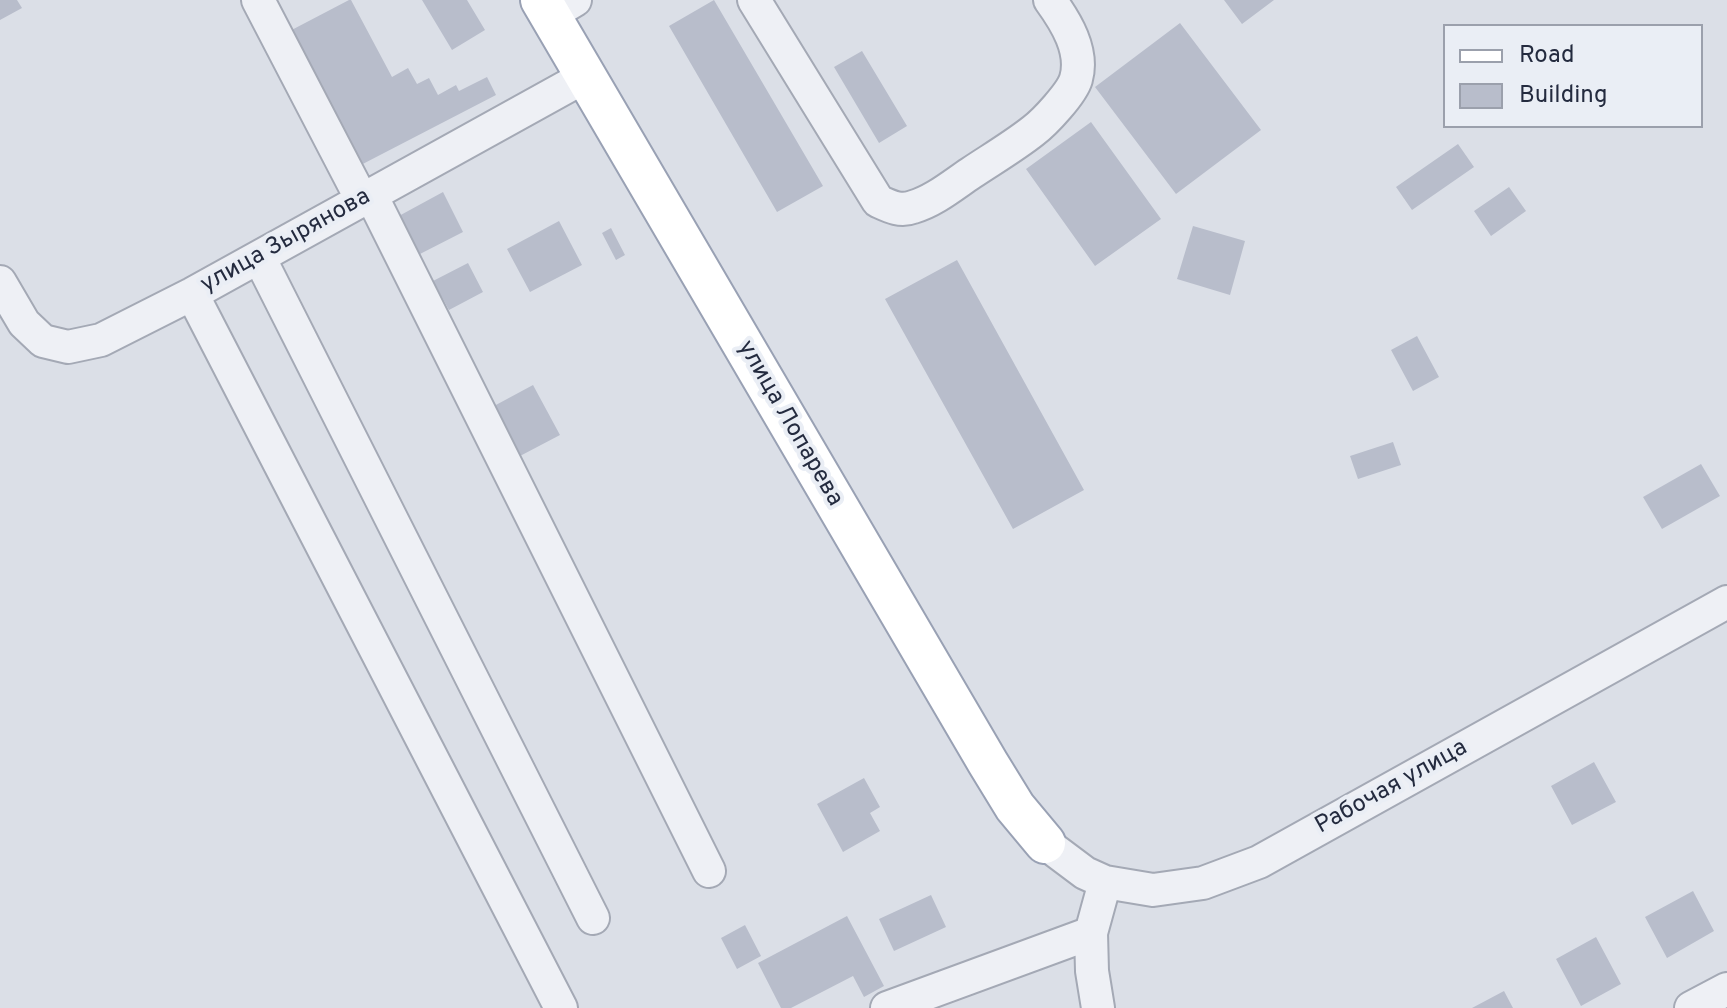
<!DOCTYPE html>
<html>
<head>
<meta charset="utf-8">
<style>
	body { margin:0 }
	#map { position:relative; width:1727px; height:1008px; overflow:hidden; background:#dbdfe7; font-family:Overpass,sans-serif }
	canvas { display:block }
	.legend { position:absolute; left:1443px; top:24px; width:260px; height:104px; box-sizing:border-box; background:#eaeef5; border:2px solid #9ba0ac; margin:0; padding:10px 14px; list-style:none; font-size:24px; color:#242b3f }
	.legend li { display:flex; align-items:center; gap:16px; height:40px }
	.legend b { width:40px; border:2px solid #9ba0ac }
</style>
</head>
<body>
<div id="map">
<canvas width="1727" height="1008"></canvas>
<ul class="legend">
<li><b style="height:10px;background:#fff"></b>Road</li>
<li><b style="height:22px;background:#b8bdcb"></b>Building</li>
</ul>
</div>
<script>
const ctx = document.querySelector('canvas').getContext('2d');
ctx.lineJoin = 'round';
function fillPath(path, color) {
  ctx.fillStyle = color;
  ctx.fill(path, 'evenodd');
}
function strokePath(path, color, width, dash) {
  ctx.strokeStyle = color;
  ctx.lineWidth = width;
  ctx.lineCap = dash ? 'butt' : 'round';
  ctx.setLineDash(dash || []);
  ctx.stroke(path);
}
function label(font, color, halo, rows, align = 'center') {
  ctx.font = font + ' Overpass,sans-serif';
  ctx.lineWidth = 8;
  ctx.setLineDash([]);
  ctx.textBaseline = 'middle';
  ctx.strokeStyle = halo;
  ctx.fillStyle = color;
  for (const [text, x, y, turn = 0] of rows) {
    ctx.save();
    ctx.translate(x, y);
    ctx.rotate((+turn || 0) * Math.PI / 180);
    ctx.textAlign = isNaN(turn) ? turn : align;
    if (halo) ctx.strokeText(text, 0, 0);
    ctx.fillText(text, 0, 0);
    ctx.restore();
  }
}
fillPath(new Path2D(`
	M0 0H17L22 8 0 20Z
	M349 0H351L392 77 408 68 417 84 429 78 438 95 456 85 459 91 487 77 496 95 355 168 284 34Z
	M422 0H467L485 30 452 50Z
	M714 0 823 186 777 212 669 26Z
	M1224 0H1274L1242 24Z
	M1180 23 1261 130 1176 194 1095 87Z
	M862 51 907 126 879 143 834 67Z
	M1091 122 1161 219 1095 266 1026 169Z
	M1458 144 1474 167 1412 210 1396 187Z
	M1509 187 1526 211 1491 236 1474 211Z
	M443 192 463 232 418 255 397 217Z
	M559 221 582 265 530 292 507 249Z
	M1193 226 1245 241 1230 295 1177 279Z
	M611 228 625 255 616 260 602 233Z
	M957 260 1084 490 1013 529 885 299Z
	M468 263 483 292 449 310 433 281Z
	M1417 336 1439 377 1413 391 1391 350Z
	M533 385 560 435 520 456 494 406Z
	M1393 442 1401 465 1358 479 1350 456Z
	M1701 464 1720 496 1662 529 1643 497Z
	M1594 762 1616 802 1572 825 1551 786Z
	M864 778 880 807 870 813 880 831 843 852 817 804Z
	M1693 891 1714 931 1667 958 1645 917Z
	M931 895 946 927 894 951 879 919Z
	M847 916 884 986 864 997 853 976 791 1008H781L758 963Z
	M745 925 761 956 737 969 721 938Z
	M1596 937 1621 984 1581 1006 1556 959Z
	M1504 991 1513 1008H1472Z`), '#b8bdcb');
const minor = new Path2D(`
	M258 0 362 200
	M754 0 878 201C889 206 900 212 913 207 934 201 953 185 971 173 992 159 1014 146 1033 131 1045 122 1072 93 1076 79 1084 51 1066 22 1050 0
	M550 15 575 0
	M371 195 709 871
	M259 257 593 918
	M0 282 24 323 43 341 68 347 101 340 192 294 586 76
	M192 294 561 1008
	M1045 843 1085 873 1105 882 1153 890 1203 883 1259 862 1727 602
	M887 1008 1091 933
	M1098 1008 1092 971 1091 933 1105 882
	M1691 1008 1727 989`);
const major = new Path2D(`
	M541 0 988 763 1015 807 1045 843`);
strokePath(minor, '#a4a9b5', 36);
strokePath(major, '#99a1b4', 44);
strokePath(minor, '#eef0f5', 32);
strokePath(major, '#fff', 40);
label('24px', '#242b3f', '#eaeef5', [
	["улица Зырянова",286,242,-29],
	["улица Лопарева",789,424,60],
	["Рабочая улица",1392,788,-29]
]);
</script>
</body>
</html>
